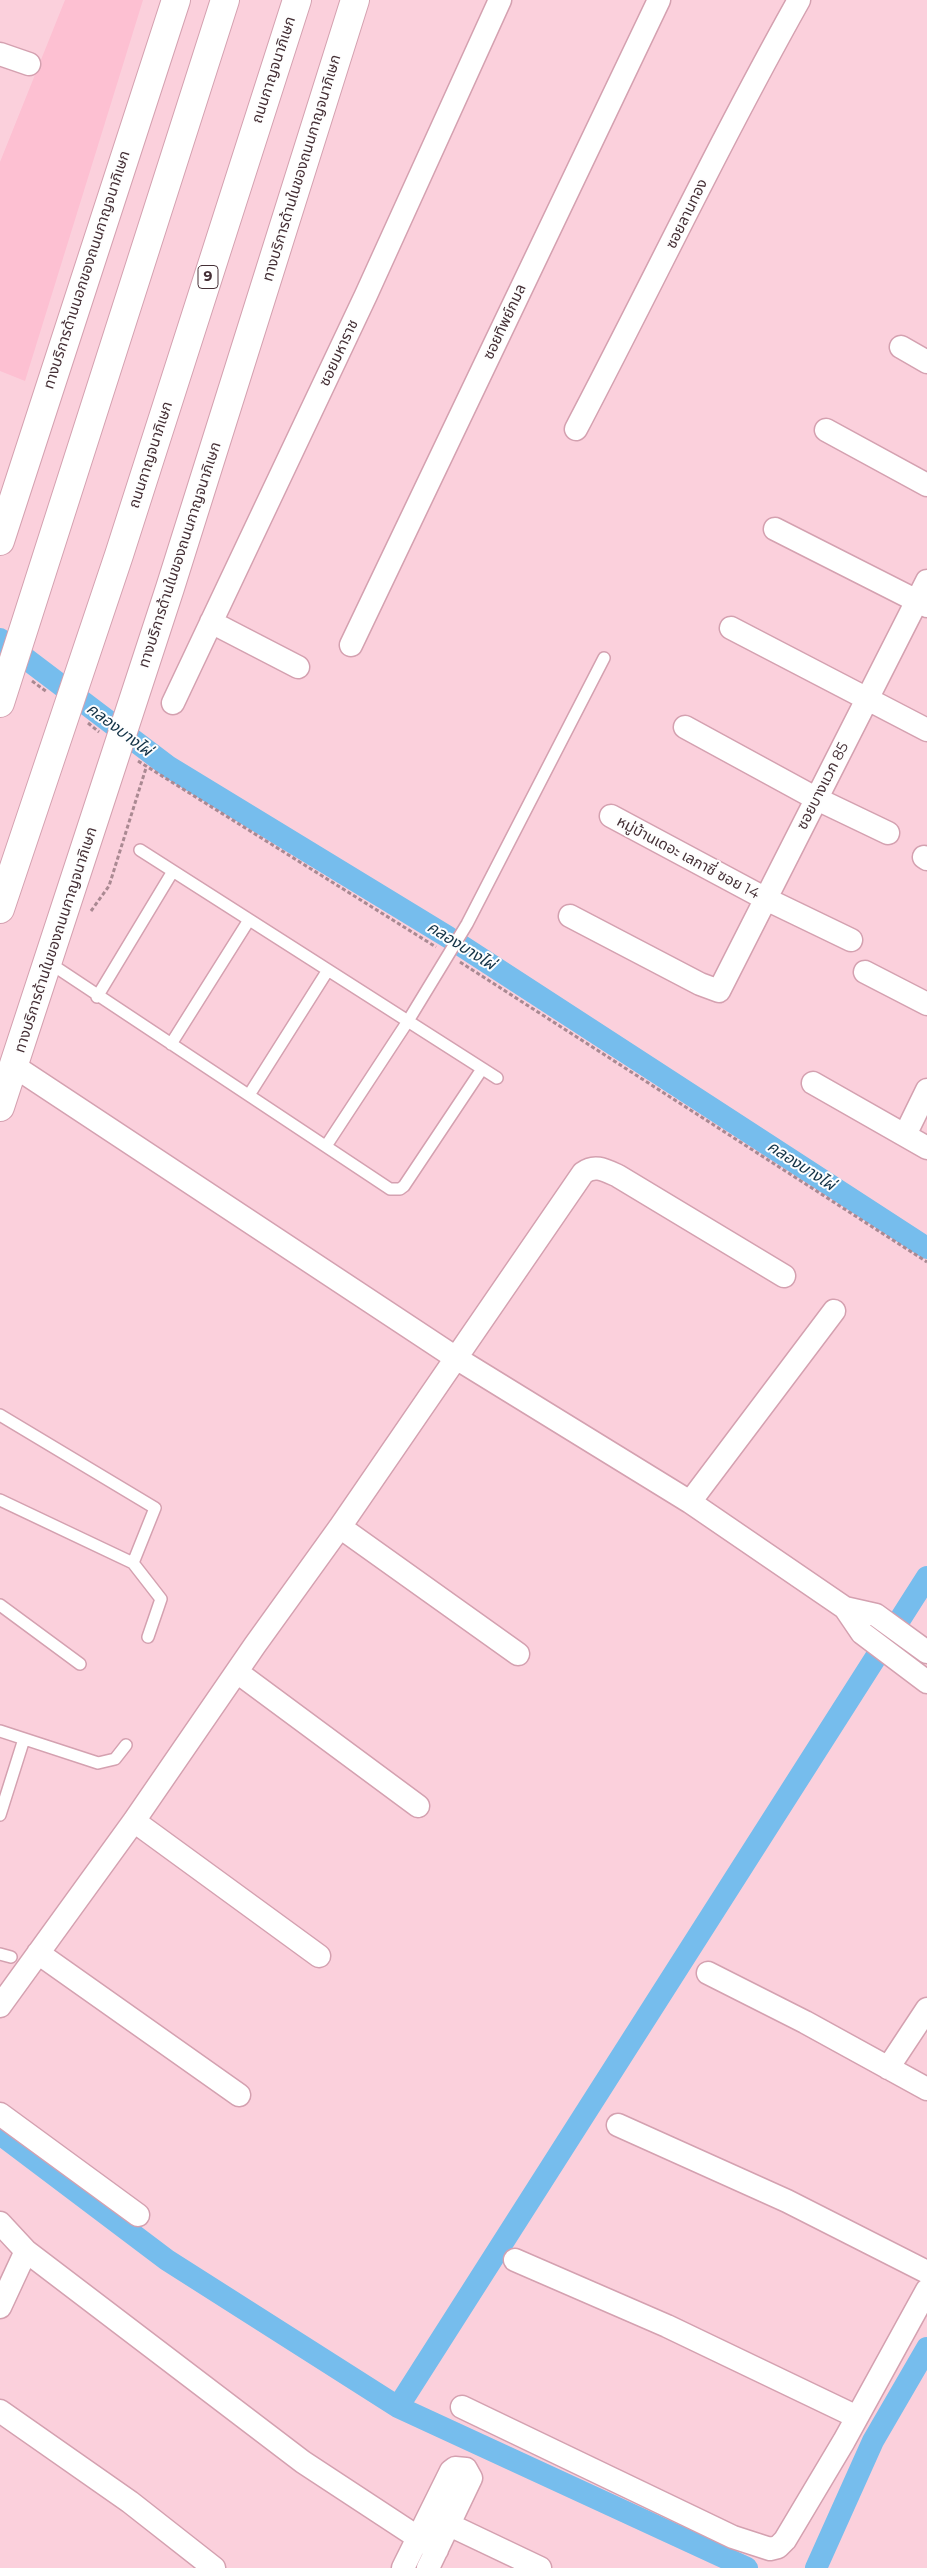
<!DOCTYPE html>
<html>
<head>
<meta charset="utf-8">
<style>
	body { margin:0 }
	canvas { display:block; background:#fbd0dc }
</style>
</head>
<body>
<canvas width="927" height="2568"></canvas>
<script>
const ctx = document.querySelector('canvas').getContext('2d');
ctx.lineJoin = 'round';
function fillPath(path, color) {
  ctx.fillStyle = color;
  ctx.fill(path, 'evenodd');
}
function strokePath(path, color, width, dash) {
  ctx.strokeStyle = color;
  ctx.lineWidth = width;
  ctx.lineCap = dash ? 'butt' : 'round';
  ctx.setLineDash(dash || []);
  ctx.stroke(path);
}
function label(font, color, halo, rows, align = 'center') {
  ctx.font = font + ' Montserrat,"Noto Sans Thai",sans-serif';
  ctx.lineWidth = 4;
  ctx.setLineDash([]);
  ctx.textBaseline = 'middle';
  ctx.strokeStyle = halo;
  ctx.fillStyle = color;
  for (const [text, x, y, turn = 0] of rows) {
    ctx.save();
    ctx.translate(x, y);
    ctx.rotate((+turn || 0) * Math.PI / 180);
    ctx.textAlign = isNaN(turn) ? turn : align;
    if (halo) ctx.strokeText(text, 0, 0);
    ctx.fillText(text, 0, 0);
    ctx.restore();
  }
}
fillPath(new Path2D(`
	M65 0H143L25 381 0 371V162Z`), '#fdc0d2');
strokePath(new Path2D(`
	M0 639 169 767 448 937 927 1248
	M0 2134 167 2260 398 2407 747 2568
	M398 2407 927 1577
	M816 2568 873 2441 927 2348`), '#76bded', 22);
const lane = new Path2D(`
	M140 850 497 1078
	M48 962 390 1189H400L404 1186 482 1069
	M97 997 173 871
	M171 1044 249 920
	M249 1095 328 970
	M326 1146 408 1021 467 924 604 658
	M0 1415 155 1508 133 1563 0 1500
	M133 1563 161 1599 148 1637
	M0 1605 80 1664
	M0 1731 98 1763 115 1759 126 1745
	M0 1815 24 1739
	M0 1954 11 1957`);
const street = new Path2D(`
	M0 54 29 64
	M901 347 927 362
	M576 429C651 286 720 141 799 0
	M826 430 927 485
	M775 529 927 606
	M211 622 298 667
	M731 628 927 730
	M351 645 659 0
	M173 703 366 295 500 0
	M685 727 817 799 888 833
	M611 816 766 899 851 940
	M924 857 927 859
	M570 916 700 984 719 991 927 581
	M865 972 927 1004
	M14 1066 456 1358 690 1502 845 1608 862 1633 927 1682
	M813 1083 927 1148
	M905 1135 927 1090
	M690 1502 834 1311
	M340 1527 518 1654
	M845 1608 876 1615 927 1652
	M237 1672 418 1806
	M134 1821 319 1956
	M38 1953 239 2095
	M708 1973 805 2022 927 2089
	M0 2006 134 1821 255 1645 340 1527 583 1173C595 1164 605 1170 618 1176L784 1276
	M888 2068 927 2009
	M0 2114 138 2215
	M618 2125 787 2201 927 2272
	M0 2223 26 2251
	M515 2260 667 2326 857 2417
	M0 2307 26 2251 303 2462 437 2550
	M462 2407 733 2537 770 2549 778 2547 785 2540 844 2441 927 2290
	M0 2411 130 2502 214 2568
	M437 2519 540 2568
	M403 2568 451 2471 455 2468 466 2469 471 2478 428 2568`);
const secondary = new Path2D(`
	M0 541 176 0
	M0 1107 170 588 355 0`);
const highway = new Path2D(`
	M0 703 225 0
	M0 909 119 555 297 0`);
strokePath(lane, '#d4a1b0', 14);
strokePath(street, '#d4a1b0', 25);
strokePath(secondary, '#d4a1b0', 30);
strokePath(highway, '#d4a1b0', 30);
strokePath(new Path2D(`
	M32 681 47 692
	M88 723 99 732
	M138 761 436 947
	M91 911 109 886 146 768
	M460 962 927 1262`), '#aa8992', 3, [4, 2.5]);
strokePath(lane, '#fff', 11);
strokePath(street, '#fff', 22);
strokePath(secondary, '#fff', 28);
strokePath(highway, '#fff', 28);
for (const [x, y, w] of [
	[208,277,20]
]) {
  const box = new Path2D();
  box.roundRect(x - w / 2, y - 11.5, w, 23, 4);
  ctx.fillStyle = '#fefefe';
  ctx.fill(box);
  strokePath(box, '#442f35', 1);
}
label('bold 14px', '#442f35', null, [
	["9",208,277]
]);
label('15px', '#442f35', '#fefefe', [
	["ถนนกาญจนาภิเษก",274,70,-72],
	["ทางบริการด้านในของถนนกาญจนาภิเษก",302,168,-73],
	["ซอยลานทอง",687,214,-64],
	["ทางบริการด้านนอกของถนนกาญจนาภิเษก",87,270,-72],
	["ซอยทิพย์กมล",505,322,-65],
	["ซอยมหาราช",339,353,-65],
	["ถนนกาญจนาภิเษก",151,455,-72],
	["ทางบริการด้านในของถนนกาญจนาภิเษก",180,555,-72],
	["ซอยบางแวก 85",823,786,-63],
	["หมู่บ้านเดอะ เลกาซี่ ซอย 14",688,858,28],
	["ทางบริการด้านในของถนนกาญจนาภิเษก",56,940,-72]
]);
label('italic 16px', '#123246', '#fefefe', [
	["คลองบางไผ่",119,730,37],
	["คลองบางไผ่",461,946,32],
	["คลองบางไผ่",801,1166,33]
]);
</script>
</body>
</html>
